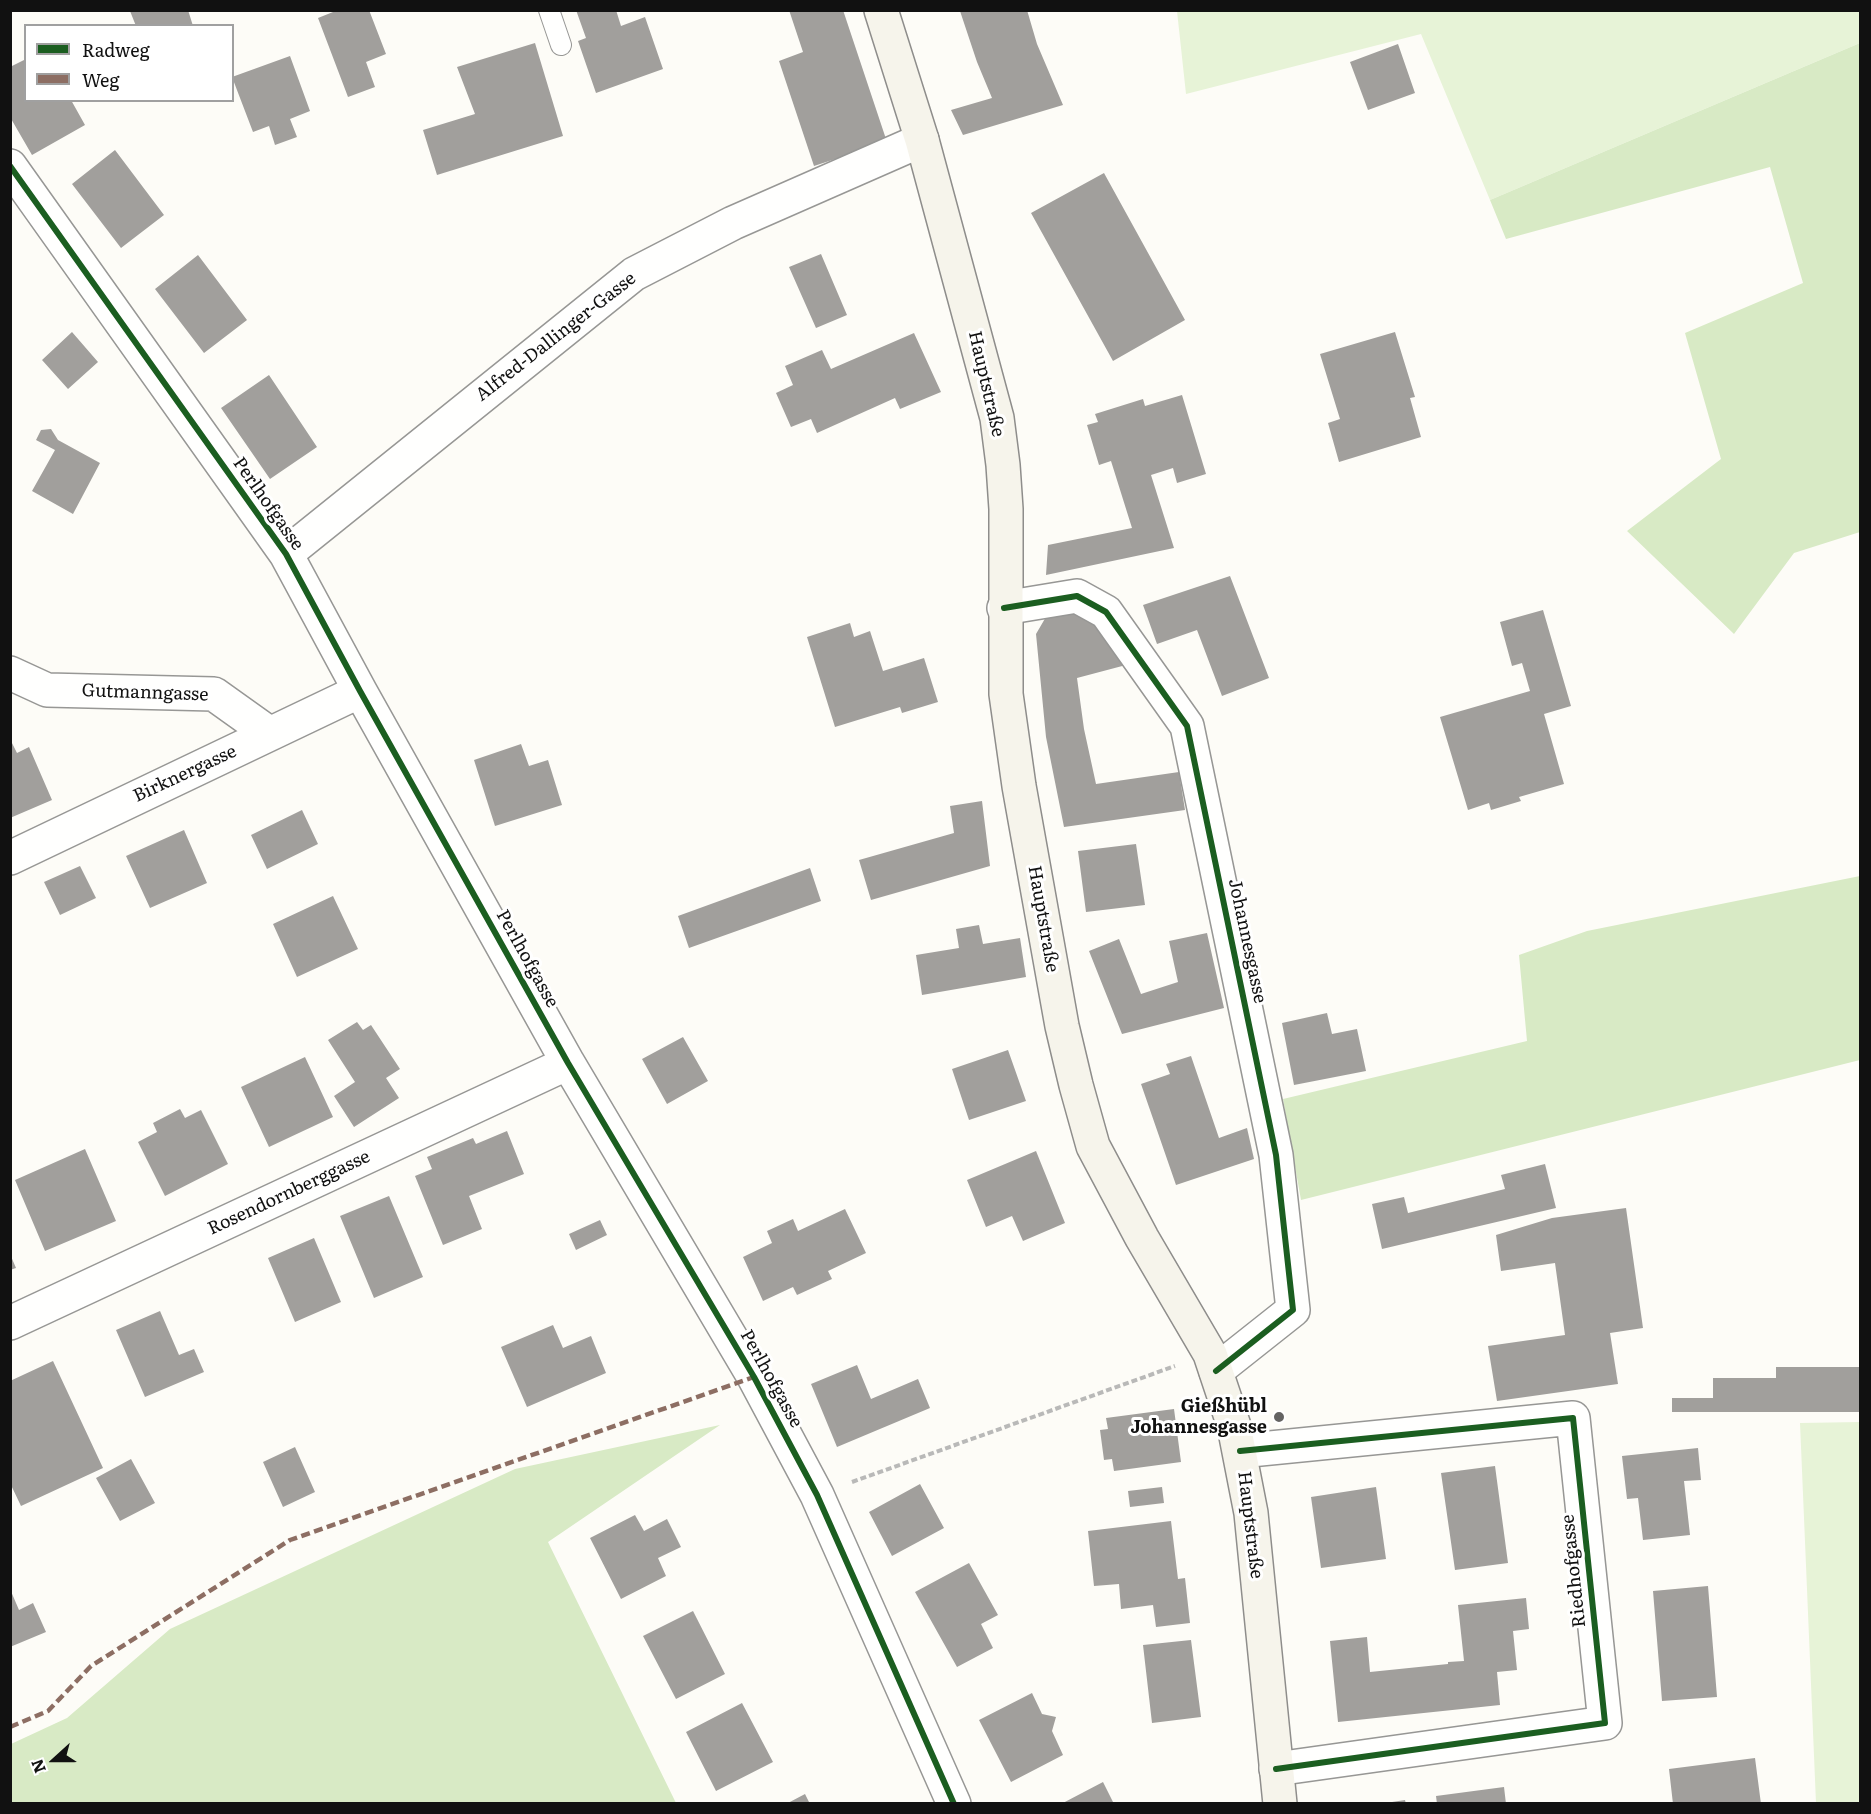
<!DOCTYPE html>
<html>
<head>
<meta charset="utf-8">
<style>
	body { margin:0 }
	#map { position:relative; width:1871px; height:1814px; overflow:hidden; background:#fdfcf7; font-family:Literata,serif }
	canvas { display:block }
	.frame { position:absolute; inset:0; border:12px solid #111; pointer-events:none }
	.legend { position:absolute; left:24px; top:24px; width:210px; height:78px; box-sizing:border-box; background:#fff; border:2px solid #a0a0a0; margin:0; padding:8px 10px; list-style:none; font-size:18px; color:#111 }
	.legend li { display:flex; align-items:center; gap:12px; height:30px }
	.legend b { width:30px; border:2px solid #a0a0a0 }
	.north { position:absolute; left:24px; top:1730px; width:60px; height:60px; -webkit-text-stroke:4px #fff; paint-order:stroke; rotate:249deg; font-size:16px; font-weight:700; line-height:24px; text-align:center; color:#111 }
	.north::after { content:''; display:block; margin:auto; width:21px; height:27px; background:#111; clip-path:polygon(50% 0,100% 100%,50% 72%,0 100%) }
</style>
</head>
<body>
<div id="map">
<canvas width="1871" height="1814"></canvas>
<div class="frame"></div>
<ul class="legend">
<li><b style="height:8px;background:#1b5e20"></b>Radweg</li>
<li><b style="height:8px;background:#8d6e63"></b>Weg</li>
</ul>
<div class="north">N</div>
</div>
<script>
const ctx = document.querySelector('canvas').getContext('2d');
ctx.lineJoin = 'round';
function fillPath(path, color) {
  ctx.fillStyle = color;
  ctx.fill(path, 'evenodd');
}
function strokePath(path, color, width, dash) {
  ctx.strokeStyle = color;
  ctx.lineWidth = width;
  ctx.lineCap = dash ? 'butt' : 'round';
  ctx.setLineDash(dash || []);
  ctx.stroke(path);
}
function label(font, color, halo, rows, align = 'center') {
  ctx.font = font + ' Literata,serif';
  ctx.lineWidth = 6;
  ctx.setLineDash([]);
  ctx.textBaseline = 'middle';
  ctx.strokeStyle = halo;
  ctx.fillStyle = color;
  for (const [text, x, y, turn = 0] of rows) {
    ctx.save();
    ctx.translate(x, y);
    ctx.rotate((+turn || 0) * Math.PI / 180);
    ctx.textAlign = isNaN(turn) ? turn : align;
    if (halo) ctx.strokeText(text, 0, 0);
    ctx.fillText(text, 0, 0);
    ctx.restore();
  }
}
fillPath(new Path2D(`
	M1860 10V43L1490 200 1421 34 1186 94 1177 11Z
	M1860 1422V1803H1816L1800 1423Z`), '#e7f3d7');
fillPath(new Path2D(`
	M1860 43V532L1794 553 1734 634 1627 531 1721 459 1685 333 1803 283 1770 167 1506 239 1490 200Z
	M1860 876V1060L1301 1200 1283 1099 1527 1041 1519 955 1587 931Z
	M720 1425 548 1542 676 1803H11V1744L67 1718 170 1629 515 1469Z`), '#d8eac5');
fillPath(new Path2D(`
	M133 10H188L193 26H136L130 11Z
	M338 10H369L386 54 366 62 375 87 348 97 318 18Z
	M576 10H616L621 26 645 17 663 69 596 93 578 41 586 38Z
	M789 10H843L887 142 814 166 779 61 803 52Z
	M1027 10 1037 44 1063 105 963 135 951 110 992 98 977 62 960 11Z
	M535 43 563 136 437 175 423 130 475 114 457 67Z
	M1398 44 1415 93 1368 110 1350 62Z
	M290 56 310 111 290 119 297 137 275 145 269 126 253 132 232 77Z
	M26 59V100H71L85 125 32 155 10 117V67Z
	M115 150 164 215 121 248 72 184Z
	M1104 173 1185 320 1113 361 1031 213Z
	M821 254 847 315 816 328 789 267Z
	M198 255 247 320 204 353 155 289Z
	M72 332 98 362 68 389 42 360Z
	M1395 332 1415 397 1410 398 1421 437 1339 462 1328 423 1340 419 1320 354Z
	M914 333 941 392 900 409 895 398 817 433 811 419 791 427 776 393 793 385 785 366 822 350 831 369Z
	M269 375 317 447 270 479 221 408Z
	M1182 395 1206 474 1177 483 1173 468 1151 475 1174 548 1046 575 1048 545 1132 528 1111 461 1099 465 1087 425 1098 422 1095 414 1143 399 1145 406Z
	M51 429 58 440 100 463 73 514 32 491 55 450 36 440 41 430Z
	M1230 576 1269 678 1222 696 1197 630 1157 644 1143 605Z
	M1050 610 1094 614 1126 665 1077 678 1084 729 1096 784 1179 772 1185 810 1064 827 1046 737 1036 634Z
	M1543 610 1571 706 1544 714 1564 784 1519 797 1521 801 1491 810 1489 803 1468 810 1440 717 1530 691 1522 663 1512 666 1500 622Z
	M850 623 854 637 870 631 883 671 924 658 938 702 902 713 900 707 835 727 807 637Z
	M10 739 17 753 29 747 52 800 10 818Z
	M521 744 529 766 548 760 562 805 495 826 474 760Z
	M982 801 990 866 871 900 859 860 954 833 950 806Z
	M302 810 318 844 267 869 251 835Z
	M184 830 207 883 150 908 126 856Z
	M1136 844 1145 905 1086 912 1078 851Z
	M80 866 96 898 60 915 44 882Z
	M810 868 821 901 689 948 678 916Z
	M333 896 358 949 297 977 273 924Z
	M979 925 983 944 1020 938 1026 977 922 995 916 955 959 948 956 929Z
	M1207 933 1224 1008 1122 1034 1089 951 1119 939 1141 994 1178 982 1169 941Z
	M1327 1013 1332 1034 1357 1029 1366 1071 1294 1085 1282 1023Z
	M357 1022 363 1030 371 1025 400 1069 386 1078 399 1098 354 1127 334 1096 355 1082 328 1040Z
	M683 1037 708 1081 667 1104 642 1059Z
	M1008 1050 1026 1101 969 1120 952 1069Z
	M1191 1056 1219 1138 1247 1128 1254 1159 1176 1185 1141 1084 1170 1074 1166 1064Z
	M305 1057 333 1117 269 1147 241 1087Z
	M180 1109 185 1118 201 1110 228 1164 165 1196 138 1142 157 1132 153 1123Z
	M507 1131 524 1174 469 1196 482 1229 443 1245 415 1176 432 1169 427 1157 473 1138 476 1144Z
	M85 1149 116 1221 45 1251 15 1180Z
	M1036 1151 1065 1223 1023 1241 1012 1216 986 1227 967 1180Z
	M1545 1164 1556 1208 1382 1249 1372 1204 1404 1197 1408 1213 1505 1189 1501 1175Z
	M389 1196 423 1277 374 1298 340 1216Z
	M1626 1208 1643 1328 1610 1333 1618 1384 1497 1401 1488 1346 1565 1335 1555 1263 1501 1271 1496 1235 1552 1218Z
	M845 1209 866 1253 828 1271 832 1279 797 1295 793 1287 763 1301 743 1257 772 1243 767 1231 793 1219 798 1231Z
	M600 1220 607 1235 576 1250 569 1234Z
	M314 1238 341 1302 295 1322 268 1258Z
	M10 1254 16 1268 10 1270Z
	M160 1311 179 1355 194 1349 204 1372 145 1397 116 1330Z
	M553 1325 563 1348 591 1336 606 1373 527 1407 501 1347Z
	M53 1361 103 1468 21 1506 10 1483V1381Z
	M857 1365 871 1399 918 1379 930 1408 837 1447 811 1384Z
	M1776 1367H1860V1412H1672V1398H1713V1378H1776Z
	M1174 1409 1181 1462 1114 1471 1112 1459 1104 1460 1100 1430 1108 1429 1106 1418Z
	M295 1447 315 1492 283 1507 263 1462Z
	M1698 1448 1701 1480 1684 1481 1690 1535 1643 1540 1638 1498 1627 1499 1622 1456Z
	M131 1459 155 1503 120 1521 96 1478Z
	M1495 1466 1508 1563 1455 1570 1441 1473Z
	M920 1484 944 1528 892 1556 869 1512Z
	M1162 1487 1164 1503 1130 1507 1128 1491Z
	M1376 1487 1386 1559 1321 1568 1311 1497Z
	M635 1515 644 1531 667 1519 681 1547 658 1558 666 1576 621 1599 590 1538Z
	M1171 1521 1178 1579 1185 1578 1190 1623 1156 1627 1153 1605 1121 1609 1119 1584 1094 1586 1088 1531Z
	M969 1563 998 1615 981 1624 993 1648 957 1667 915 1592Z
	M1708 1586 1717 1697 1662 1701 1653 1591Z
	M10 1589 19 1610 33 1603 46 1632 10 1647Z
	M1526 1598 1529 1629 1513 1631 1517 1670 1497 1672 1500 1705 1338 1722 1330 1641 1367 1637 1370 1672 1448 1664V1662L1464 1661 1458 1605Z
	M693 1611 725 1674 676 1699 643 1636Z
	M1191 1640 1201 1717 1152 1723 1143 1645Z
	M1032 1693 1042 1714 1056 1717 1052 1731 1063 1755 1011 1782 979 1720Z
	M742 1703 773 1762 716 1791 686 1732Z
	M1755 1758 1761 1804H1673L1669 1769Z
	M1103 1782 1114 1804H1061Z
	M1504 1787 1506 1804H1437L1436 1796Z
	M805 1794 810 1804H786Z
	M1405 1800 1406 1804H1392V1802Z`), '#a19f9c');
const service = new Path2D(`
	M549 10 561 45`);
const minor = new Path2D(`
	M10 166 286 554 360 691 568 1063 754 1377 817 1495 954 1804
	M286 554 634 274 733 223 922 140
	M1004 608 1077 596 1106 612 1187 726 1276 1155 1293 1310 1216 1371
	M10 673 47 690 214 694 270 734
	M10 858 360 691
	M10 1323 568 1063
	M1240 1451 1573 1418 1605 1723 1276 1769`);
const secondary = new Path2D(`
	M881 10 922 140 997 418 1003 465 1006 509V694L1019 786 1062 1026 1076 1085 1093 1146 1142 1238 1210 1354 1234 1426 1251 1513 1280 1804`);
strokePath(service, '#979795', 22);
strokePath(minor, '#979795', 36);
strokePath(secondary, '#8e8d8b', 36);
strokePath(new Path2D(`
	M852 1482 1175 1366`), '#b9b9b8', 4, [6, 3]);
strokePath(service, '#fffffe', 20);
strokePath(minor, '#fffffe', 33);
strokePath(secondary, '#f6f4eb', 33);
strokePath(new Path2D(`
	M10 1727 48 1711 91 1666 290 1540 754 1377`), '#8d6e63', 4.5, [9, 4.5]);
strokePath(new Path2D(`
	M10 166 286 554 360 691 568 1063 754 1377 817 1495 954 1804
	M1004 608 1077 596 1106 612 1187 726 1276 1155 1293 1310 1216 1371
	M1240 1451 1573 1418 1605 1723 1276 1769`), '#1b5e20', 6);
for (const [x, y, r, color] of [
	[1279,1417,6,"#646362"]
]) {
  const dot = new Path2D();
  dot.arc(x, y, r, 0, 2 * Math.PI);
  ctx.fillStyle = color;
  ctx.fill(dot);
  strokePath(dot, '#fff', 2);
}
label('18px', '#111', '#fff', [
	["Alfred-Dallinger-Gasse",556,337,-38],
	["Hauptstraße",986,384,77],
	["Perlhofgasse",268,504,55],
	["Gutmanngasse",145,693,2],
	["Birknergasse",185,774,-25],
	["Hauptstraße",1043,919,80],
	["Johannesgasse",1247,941,78],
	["Perlhofgasse",527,959,61],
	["Rosendornberggasse",289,1193,-25],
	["Perlhofgasse",771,1379,61],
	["Hauptstraße",1250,1525,83],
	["Riedhofgasse",1574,1571,-96]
]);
label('bold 18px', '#111', '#fff', [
	["Gießhübl",1267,1407],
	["Johannesgasse",1267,1428]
], 'right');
</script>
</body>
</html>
